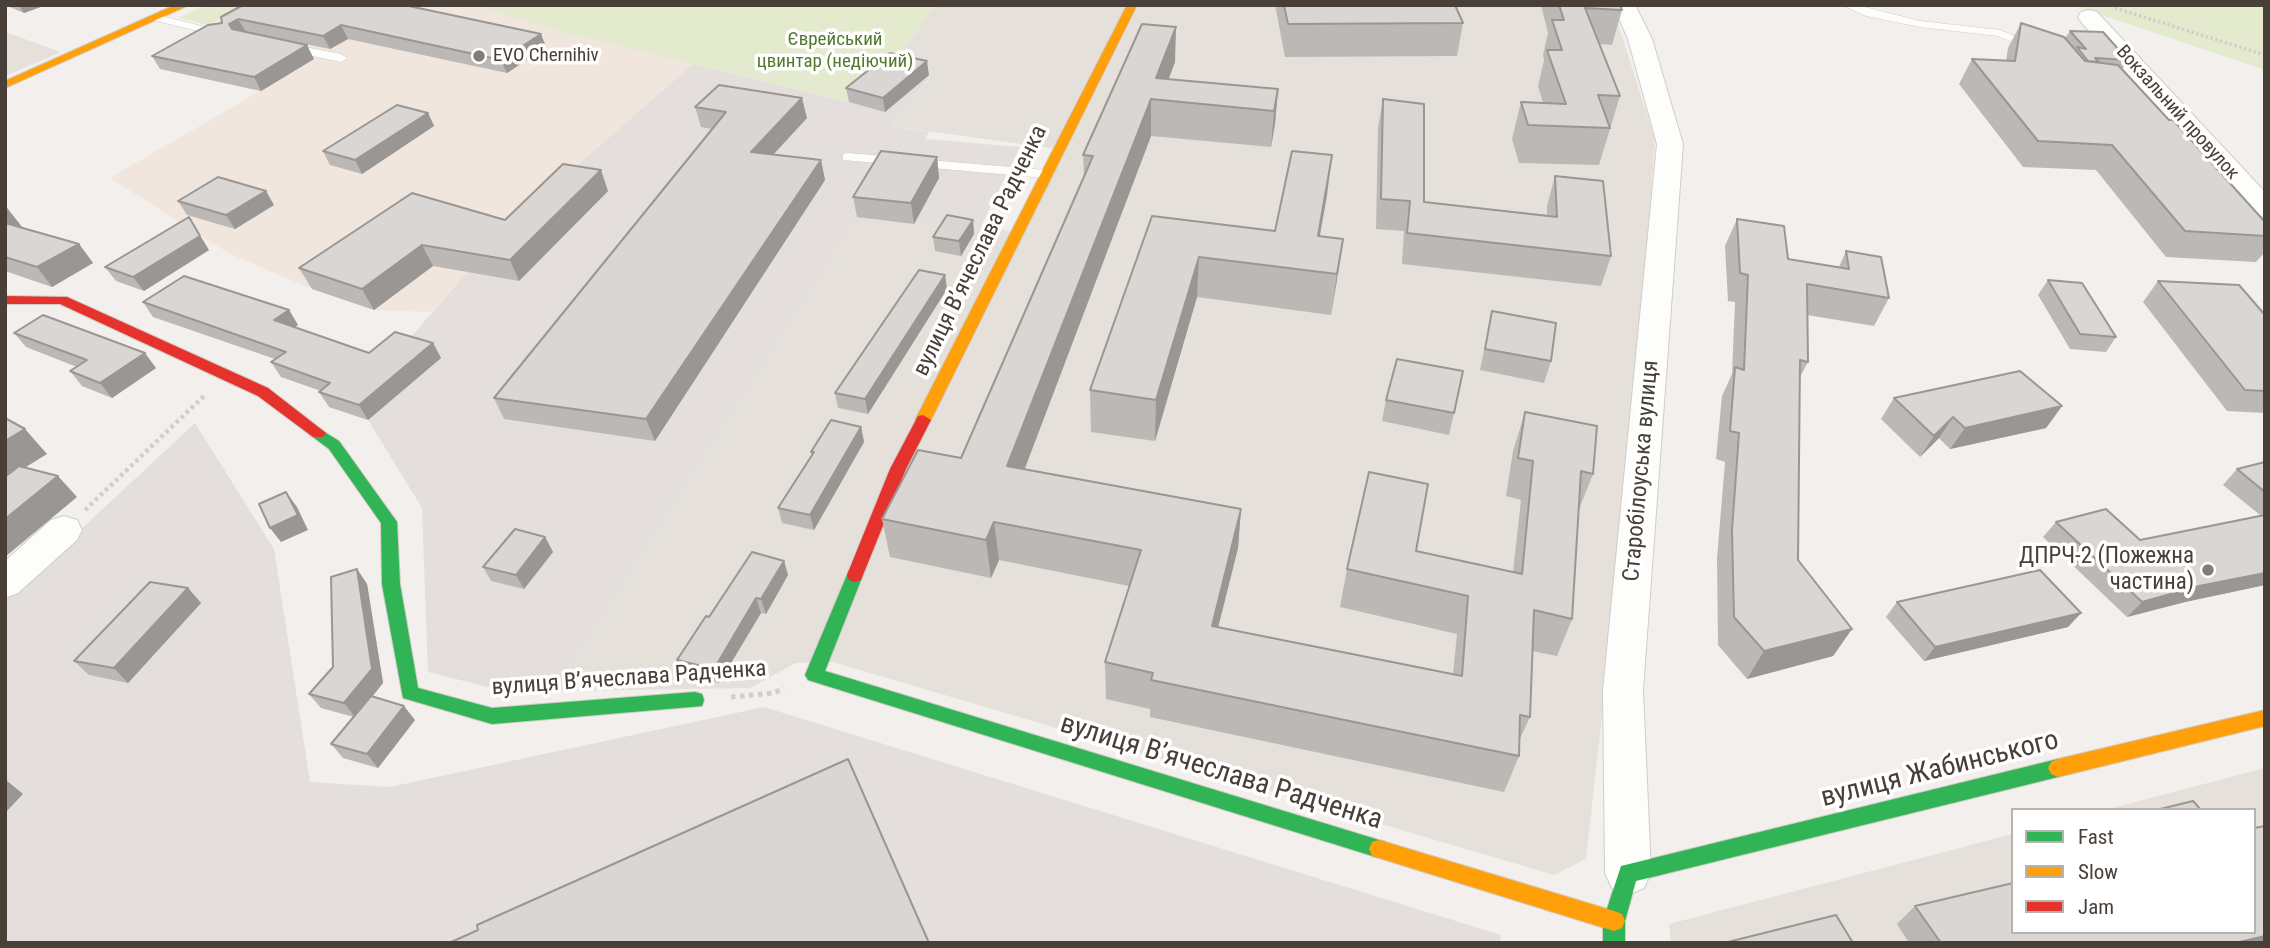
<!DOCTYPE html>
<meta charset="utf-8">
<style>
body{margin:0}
#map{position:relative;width:2270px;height:948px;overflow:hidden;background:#f2efec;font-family:"Roboto Condensed",sans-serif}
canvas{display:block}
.frame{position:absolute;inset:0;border:7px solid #484038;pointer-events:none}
.legend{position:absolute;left:2011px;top:808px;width:245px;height:126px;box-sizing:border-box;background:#fff;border:2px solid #b6b3af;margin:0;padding:9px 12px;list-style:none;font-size:21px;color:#484038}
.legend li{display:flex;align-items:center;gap:14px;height:35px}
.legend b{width:35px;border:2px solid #b6b3af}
</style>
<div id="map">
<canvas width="2270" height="948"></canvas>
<div class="frame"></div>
<ul class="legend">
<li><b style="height:9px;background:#30b455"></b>Fast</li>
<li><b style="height:9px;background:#ff9f0a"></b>Slow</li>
<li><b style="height:9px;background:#e5322d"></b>Jam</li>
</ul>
</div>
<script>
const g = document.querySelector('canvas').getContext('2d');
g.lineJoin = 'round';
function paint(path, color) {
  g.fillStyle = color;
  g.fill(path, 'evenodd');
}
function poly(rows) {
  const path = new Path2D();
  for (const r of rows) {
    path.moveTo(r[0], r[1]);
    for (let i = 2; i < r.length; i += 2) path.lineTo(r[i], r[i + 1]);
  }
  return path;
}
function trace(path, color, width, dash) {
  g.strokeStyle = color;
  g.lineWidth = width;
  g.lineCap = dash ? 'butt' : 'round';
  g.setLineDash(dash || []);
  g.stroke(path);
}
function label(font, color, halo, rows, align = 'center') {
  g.font = font + ' "Roboto Condensed",sans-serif';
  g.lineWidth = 7;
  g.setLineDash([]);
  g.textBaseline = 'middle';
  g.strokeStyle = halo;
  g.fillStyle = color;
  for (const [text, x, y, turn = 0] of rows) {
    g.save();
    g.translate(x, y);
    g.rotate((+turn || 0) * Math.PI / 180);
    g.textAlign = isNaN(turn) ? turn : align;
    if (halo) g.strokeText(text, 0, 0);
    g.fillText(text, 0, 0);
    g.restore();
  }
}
const residential = poly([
 [935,5,1612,5,1655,140,1631,454,1586,859,1554,875,833,662,796,663,750,688,556,691,857,217,981,226,1023,234,1065,150,891,126,931,77,892,66],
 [5,32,61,52,5,76],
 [2265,768,2265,943,1671,943,1669,924,2013,834,2013,932,2254,932,2254,810,2105,810]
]);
const commercial = poly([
 [274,5,473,5,568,34,693,64,565,176,479,259,432,312,374,310,312,289,230,254,110,178,260,91,160,69]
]);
const industrial = poly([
 [693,64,848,102,929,75,931,76,891,126,929,132,925,139,1020,147,981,226,857,218,556,691,504,691,428,672,422,508,368,420,329,407,403,346,479,259,565,176],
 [195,423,274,549,310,782,390,787,764,707,1501,935,1500,943,5,943,5,600]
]);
const green = poly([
 [205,5,245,5,208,25,179,18],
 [473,5,935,5,892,66,849,102,568,34],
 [2074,5,2265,5,2265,70,2084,9]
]);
const pathFar2 = poly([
 [2115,8,2265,55]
]);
const pathFar1 = poly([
 [85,510,205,395]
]);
const path = poly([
 [731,697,774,693,784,688]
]);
const lane = poly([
 [1842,5,1857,5,1920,21,2000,30,2040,47,2034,51,1998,36,1920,27,1866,16,1842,5],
 [157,15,226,32,228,34,222,37,153,20,151,18,157,15],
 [289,44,341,54,347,58,341,62,285,50,285,46,289,44],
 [848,153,1045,170,1052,174,1045,178,843,160,843,154,848,153]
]);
const street = poly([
 [1613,5,1635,5,1652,39,1683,144,1643,690,1651,873,1644,888,1628,895,1612,888,1605,873,1603,690,1657,144,1628,39,1613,5],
 [2089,10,2097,12,2265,192,2265,217,2255,215,2081,22,2078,17,2081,12,2089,10],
 [64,516,77,520,82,530,77,540,18,593,5,598,5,561,51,520,64,516]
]);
const fast = poly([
 [318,428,339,441,397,522,400,584,418,688,492,708,695,692,702,694,704,700,702,706,492,724,403,698,382,584,381,523,329,449,313,437,310,433,313,429,318,428],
 [855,568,861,570,863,575,825,671,1379,840,1386,842,1389,849,1386,856,1379,858,808,680,805,675,847,575,849,570,855,568],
 [2058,759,2065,762,2068,768,2065,774,2058,777,1636,881,1625,921,1625,943,1603,943,1603,921,1621,866,2058,759]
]);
const slow = poly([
 [175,5,189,5,5,88,5,81,175,5],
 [1127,5,1137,5,931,420,928,424,918,424,915,420,1127,5],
 [2265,710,2265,726,2058,777,2051,774,2048,768,2051,762,2058,759,2265,710],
 [1379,840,1614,911,1622,914,1625,921,1622,928,1614,931,1379,858,1372,856,1369,849,1372,842,1379,840]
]);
const jam = poly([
 [5,296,67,297,268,388,326,433,323,437,313,437,258,396,60,304,5,304,5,296],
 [923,415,931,420,906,469,863,575,861,580,855,582,849,580,847,575,890,469,918,416,923,415]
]);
const wall = poly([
 [5,5,46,5,24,13],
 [243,5,546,47,507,73,348,39,330,49,276,38,314,59,261,91,160,69,152,56,222,23],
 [1275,5,1455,5,1463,23,1457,56,1285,57],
 [1541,5,1620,5,1622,10,1612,45,1600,44,1620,96,1599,165,1519,163,1512,139,1521,102,1543,103,1538,86,1544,61,1543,55,1548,33],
 [2021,23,2065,38,2070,31,2128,60,2122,70,2265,236,2265,252,2256,262,2166,257,2096,170,2023,167,1959,84,1972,59,2006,61,2008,48],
 [1175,62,1168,79,1278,89,1275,124,1271,147,1151,136,1024,470,1241,509,1238,548,1218,627,1453,674,1457,634,1340,607,1347,569,1416,551,1513,572,1521,500,1506,496,1513,451,1525,412,1593,474,1578,512,1572,619,1557,656,1532,651,1530,717,1519,741,1519,756,1504,792,1150,717,1150,709,1106,699,1105,662,1129,586,999,560,991,578,890,557,882,519,961,458,1084,176,1083,155],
 [929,75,885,112,849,102,846,88],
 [1383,99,1424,202,1547,215,1547,206,1555,176,1611,256,1601,286,1402,264,1404,231,1376,229,1378,128],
 [695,107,807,118,773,155,821,160,825,180,655,441,504,419,494,398,712,129,701,127],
 [428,113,434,126,362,174,330,165,323,151],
 [937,157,939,178,914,224,857,217,853,197],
 [608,191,519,281,433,266,374,310,312,289,299,268,505,220],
 [1327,195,1320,236,1343,239,1331,315,1197,297,1155,441,1091,432,1090,390,1152,216,1275,231],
 [178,201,274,205,235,229,187,215],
 [5,207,7,208,22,227,21,227,79,244,93,263,52,287,5,271],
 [1737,219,1788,259,1839,267,1846,251,1889,298,1874,326,1807,315,1808,362,1800,377,1798,560,1852,629,1833,656,1747,679,1718,645,1717,558,1725,462,1716,459,1722,396,1732,374,1735,302,1728,301,1725,246],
 [973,220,974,234,961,256,935,251,933,237],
 [209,250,144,291,116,281,105,267],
 [2048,280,2116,337,2106,352,2070,349,2038,295],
 [2158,281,2265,315,2265,413,2227,411,2143,302],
 [947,289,868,414,838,408,835,393],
 [143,302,289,310,298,325,294,327,369,353,433,343,441,358,368,420,329,407,319,392,321,391,281,377,271,362,275,359,153,317],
 [1492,311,1551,361,1544,383,1480,370],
 [14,333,156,368,112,398,82,386,70,371,77,367,26,347],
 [1894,398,2062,406,2046,428,1950,449,1939,438,1920,457,1881,419],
 [1386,400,1454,413,1449,435,1382,421],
 [861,427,864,442,814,530,782,523,778,508,812,456,811,452],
 [2265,462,2265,585,2185,602,2127,617,2043,537,2056,522,2140,540,2260,515,2223,485,2237,469],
 [545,537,553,552,524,589,491,581,483,567],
 [784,561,788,575,766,614,761,613,719,683,684,674,677,660,709,617],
 [357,569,367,584,383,683,373,696,415,720,378,768,343,758,331,744,354,717,321,708,309,694,333,667],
 [188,588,201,603,128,683,89,675,74,661],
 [1897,602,2081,613,2068,627,1924,661,1886,617],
 [1915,906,2265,943,1909,943,1897,924]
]);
const shadedWall = poly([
 [19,5,46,5,24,13],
 [238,19,246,32,236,38,229,24],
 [341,25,348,39,330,49,323,36],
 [1176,27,1175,62,1161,100,1156,78],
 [541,34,546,47,507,73,501,60],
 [307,45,314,59,261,91,254,77],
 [927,61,929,75,885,112,883,98],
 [1278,89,1275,124,1271,147,1274,111],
 [802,98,807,118,756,173,751,152],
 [1151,99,1151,136,1011,505,1007,466],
 [428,113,434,126,362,174,355,160],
 [1332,155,1327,195,1312,277,1318,236],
 [937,157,939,178,914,224,911,203],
 [821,160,825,180,655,441,646,419],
 [601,170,608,191,519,281,510,260],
 [266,191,274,205,235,229,226,215],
 [7,208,22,227,5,236,5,209],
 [189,217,209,250,144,291,133,277],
 [973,220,974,234,961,256,959,241],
 [1343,239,1337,280,1331,315,1337,274],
 [79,244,93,263,52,287,37,267],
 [422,245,433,266,374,310,362,289],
 [1199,257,1197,297,1155,441,1156,400],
 [945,275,947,289,868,414,865,399],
 [289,310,298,325,283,335,274,320],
 [433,343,441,358,368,420,359,405],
 [145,353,156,368,112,398,100,383],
 [2062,406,2046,428,1950,449,1965,428],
 [1953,417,1939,438,1920,457,1934,436],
 [861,427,864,442,814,530,810,515],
 [25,429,47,454,5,480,5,441],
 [58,476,77,497,5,557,5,519],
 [286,492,297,507,308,530,281,542,270,528],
 [1241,509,1238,548,1209,664,1212,626],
 [994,522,999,560,991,578,986,540],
 [545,537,553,552,524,589,516,575],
 [784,561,788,575,766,614,761,599],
 [357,569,367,584,383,683,355,717,344,703],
 [2265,573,2265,585,2185,602,2127,617,2142,602,2199,586],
 [188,588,201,603,128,683,114,668],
 [756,598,761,613,719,683,714,669],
 [2081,613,2068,627,1924,661,1935,647],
 [1852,629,1833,656,1747,679,1764,651],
 [404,706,415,720,378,768,367,754],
 [6,780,23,794,5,813,5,781],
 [2265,936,2265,943,2235,943]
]);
const building = poly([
 [243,5,404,5,541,34,501,60,341,25,323,36,238,19,229,24,232,29,307,45,254,77,152,56,208,25,222,23,221,17,243,5],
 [1284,5,1455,5,1463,23,1288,24,1284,5],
 [1559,5,1620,5,1622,10,1585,8,1620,96,1598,95,1610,128,1528,125,1521,102,1566,104,1547,50,1562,50,1552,20,1564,20,1559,5],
 [2021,23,2064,37,2085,61,2118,65,2169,120,2173,120,2265,222,2265,236,2185,231,2112,145,2038,141,1972,59,2015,61,2021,23],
 [1142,24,1176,27,1156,78,1278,89,1274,111,1151,99,1007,466,1241,509,1212,626,1462,676,1468,596,1347,569,1369,472,1428,484,1416,551,1522,574,1533,461,1518,458,1525,412,1597,426,1593,474,1581,471,1572,619,1534,610,1530,717,1520,715,1519,756,1151,680,1153,673,1105,662,1141,550,994,522,986,540,882,519,918,450,961,458,1093,156,1083,155,1142,24],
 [2070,31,2103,32,2128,60,2095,58,2099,62,2088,61,2077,47,2086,49,2070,31],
 [890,53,927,61,883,98,846,88,890,53],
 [719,85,802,98,751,152,821,160,646,419,494,398,726,112,695,107,719,85],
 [1383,99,1424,104,1424,202,1557,217,1555,176,1603,181,1611,256,1407,233,1410,201,1381,199,1383,99],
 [397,105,428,113,355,160,323,151,397,105],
 [881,151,937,157,911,203,853,197,881,151],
 [1292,151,1332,155,1318,236,1343,239,1337,274,1199,257,1156,400,1090,390,1152,216,1275,231,1292,151],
 [563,164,601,170,510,260,422,245,362,289,299,268,412,193,505,220,563,164],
 [218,177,266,191,226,215,178,201,218,177],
 [947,215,973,220,959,241,933,237,947,215],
 [189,217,200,236,133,277,105,267,189,217],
 [1737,219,1784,226,1788,259,1849,269,1846,251,1881,257,1889,298,1807,284,1808,362,1800,360,1798,560,1852,629,1764,651,1734,617,1732,530,1739,433,1730,431,1735,367,1744,370,1748,275,1740,273,1737,219],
 [5,223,79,244,37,267,5,257,5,223],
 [919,270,945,275,865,399,835,393,919,270],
 [184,276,289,310,274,320,369,353,395,332,433,343,359,405,319,392,330,383,271,362,286,352,143,302,184,276],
 [2048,280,2082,283,2116,337,2080,334,2048,280],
 [2158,281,2239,285,2265,315,2265,391,2245,390,2158,281],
 [1492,311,1556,323,1551,361,1485,349,1492,311],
 [43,315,145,353,100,383,70,371,87,360,14,333,43,315],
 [1397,359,1463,371,1454,413,1386,400,1397,359],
 [2020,371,2062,406,1965,428,1953,417,1934,436,1894,398,2020,371],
 [5,418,25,429,5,441,5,418],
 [831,420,861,427,810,515,778,508,814,452,811,452,831,420],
 [2265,462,2265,492,2237,469,2265,462],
 [19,466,58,476,5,519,5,477,19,466],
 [286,492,298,515,270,528,259,504,286,492],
 [2106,509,2140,540,2265,515,2265,573,2199,586,2142,602,2056,522,2106,509],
 [515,529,545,537,516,575,483,567,515,529],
 [752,552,784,561,761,599,756,598,714,669,677,660,706,616,709,617,752,552],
 [357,569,372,669,344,703,309,694,333,667,331,577,357,569],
 [2040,570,2081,613,1935,647,1897,602,2040,570],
 [150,582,188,588,114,668,74,661,150,582],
 [371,696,404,706,367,754,331,744,371,696],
 [848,759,929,943,449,943,478,930,477,925,848,759],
 [2193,801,2201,810,2156,810,2193,801],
 [2265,826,2265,936,2235,943,1941,943,1915,906,2013,883,2013,932,2254,932,2254,828,2265,826],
 [1836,915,1853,943,1724,943,1836,915]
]);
const markers = [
 [479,56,7,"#847d77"],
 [2208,570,7,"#847d77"]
];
const farParknames = [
 ["Єврейський",835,40],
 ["цвинтар (недіючий)",835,62]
];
const farPoinames = [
 ["EVO Chernihiv",493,56]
];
const farStreetnames = [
 ["Вокзальний провулок",2177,113,48]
];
const streetNames = [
 ["вулиця Вʼячеслава Радченка",981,251,-64],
 ["Старобілоуська вулиця",1642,471,-85],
 ["вулиця Вʼячеслава Радченка",629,679,-4]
];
const poiNames = [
 ["ДПРЧ-2 (Пожежна",2194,557],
 ["частина)",2194,583]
];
const nearStreetnames = [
 ["вулиця Жабинського",1940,770,-14],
 ["вулиця Вʼячеслава Радченка",1221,773,17]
];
paint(residential, '#e5e0da');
paint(commercial, '#f1e6dd');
paint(industrial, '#e4dfdc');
paint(green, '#e3eace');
trace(lane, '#d0cdca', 1);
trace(street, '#d0cdca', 2);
trace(fast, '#d0cbc3', 2);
trace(slow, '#d0cbc3', 2);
trace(jam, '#d0cbc3', 2);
trace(pathFar2, '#d2cfcb', 3.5, [2.5, 2.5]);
trace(pathFar1, '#d2cfcb', 4.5, [3.5, 3.5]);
trace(path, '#d2cfcb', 5, [4.5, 4.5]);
paint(lane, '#fdfdfc');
paint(street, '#fdfdfc');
paint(fast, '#30b455');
paint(slow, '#ff9f0a');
paint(jam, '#e5322d');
paint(wall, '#bbb8b5');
paint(shadedWall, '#999694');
paint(building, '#dad6d3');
trace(building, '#999694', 2);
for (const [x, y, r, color] of markers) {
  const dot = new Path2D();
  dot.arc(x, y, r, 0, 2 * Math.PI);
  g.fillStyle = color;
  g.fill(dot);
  trace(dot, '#fff', 2.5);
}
label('19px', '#52782d', '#fff', farParknames);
label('19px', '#484038', '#fff', farPoinames, 'left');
label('19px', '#484038', '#fff', farStreetnames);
label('23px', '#484038', '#fff', streetNames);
label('23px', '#484038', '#fff', poiNames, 'right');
label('28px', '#484038', '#fff', nearStreetnames);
</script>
